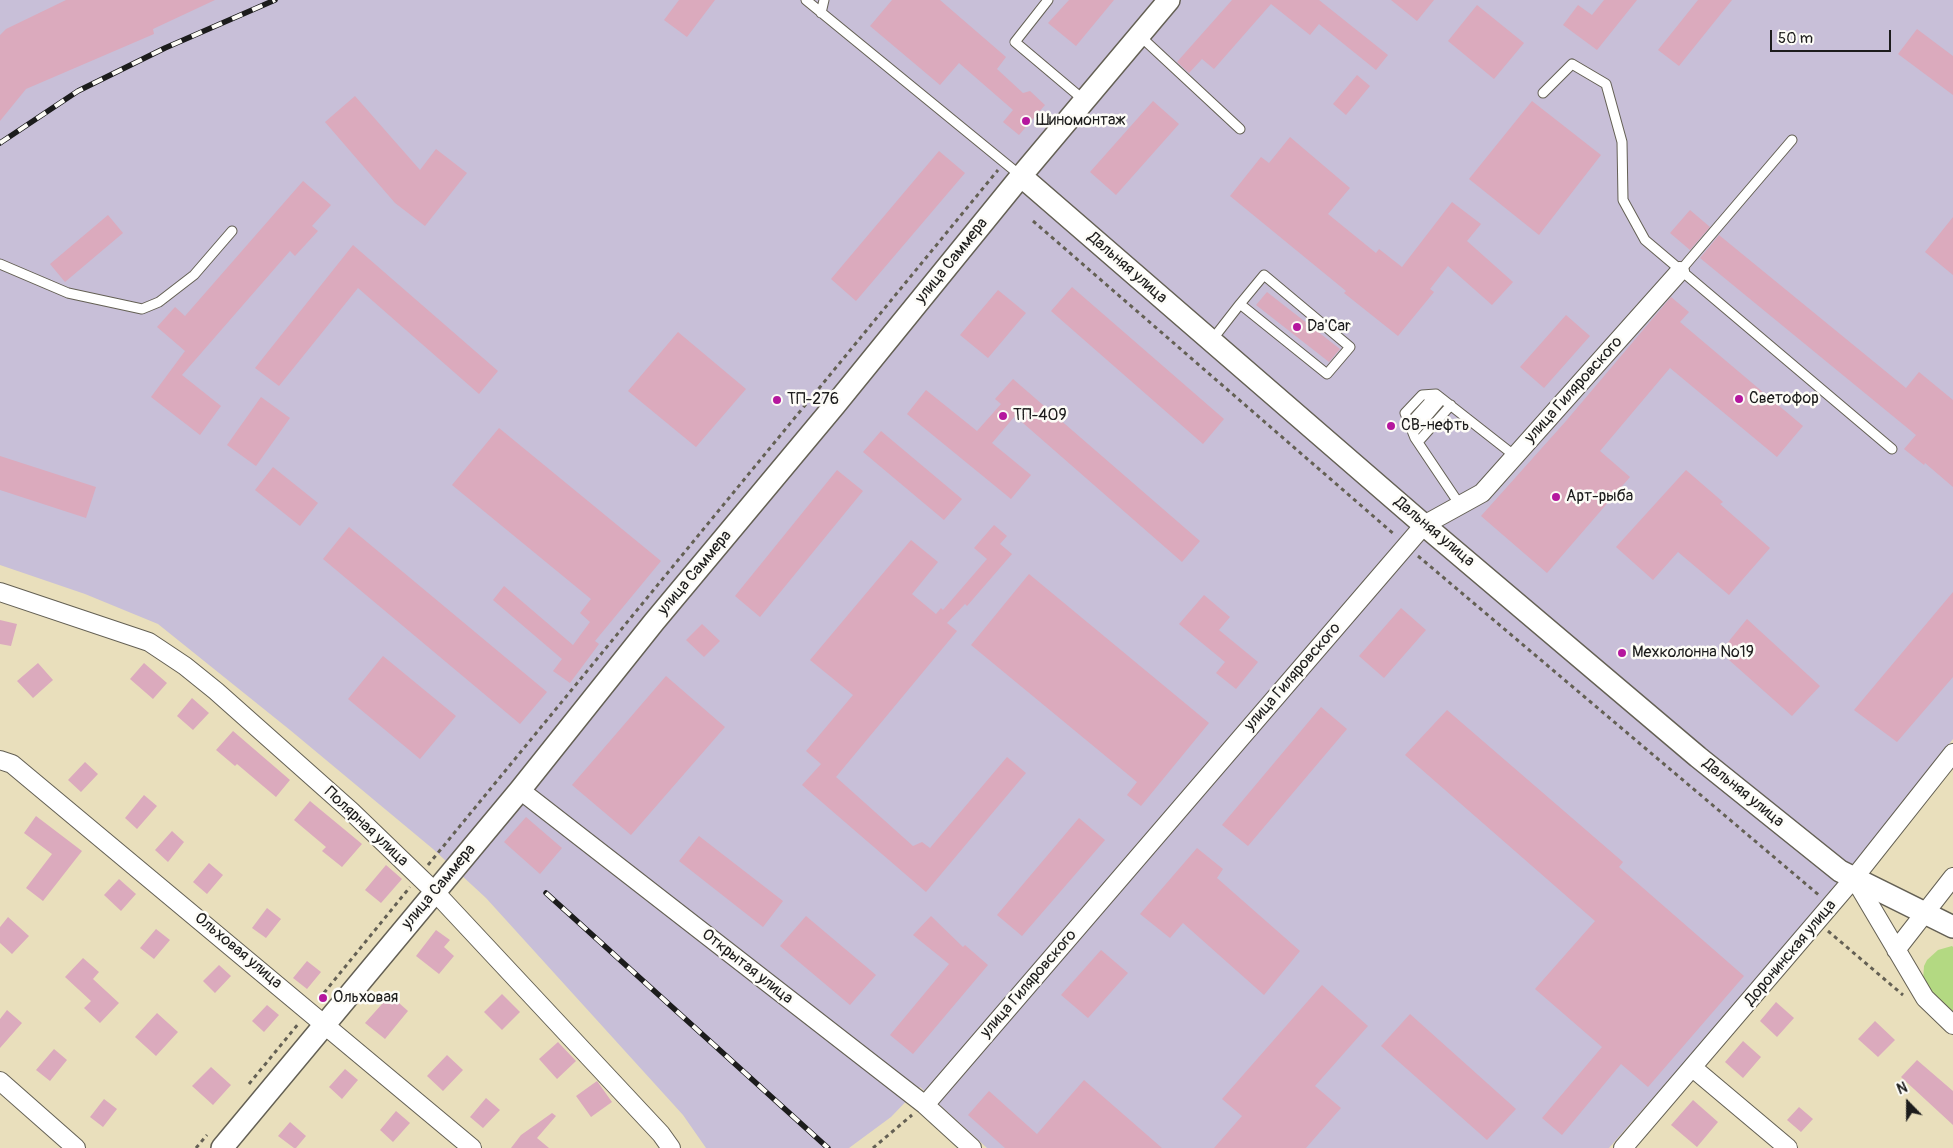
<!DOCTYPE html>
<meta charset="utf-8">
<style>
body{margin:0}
#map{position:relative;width:1953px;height:1148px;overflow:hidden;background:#e9dfbc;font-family:Pangolin,sans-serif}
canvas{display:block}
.north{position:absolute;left:1883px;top:1078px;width:50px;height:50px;-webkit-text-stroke:4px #fdfcf7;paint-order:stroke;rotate:338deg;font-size:14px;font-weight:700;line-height:20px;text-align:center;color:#1c1c1c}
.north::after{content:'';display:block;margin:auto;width:18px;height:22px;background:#1c1c1c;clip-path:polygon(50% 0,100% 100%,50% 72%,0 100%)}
.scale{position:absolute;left:1770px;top:30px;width:121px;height:22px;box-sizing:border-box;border:2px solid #1c1c1c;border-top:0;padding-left:6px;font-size:15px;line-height:18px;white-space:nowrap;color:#1c1c1c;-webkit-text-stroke:4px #fdfcf7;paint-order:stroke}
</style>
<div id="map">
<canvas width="1953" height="1148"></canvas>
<div class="north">N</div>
<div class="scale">50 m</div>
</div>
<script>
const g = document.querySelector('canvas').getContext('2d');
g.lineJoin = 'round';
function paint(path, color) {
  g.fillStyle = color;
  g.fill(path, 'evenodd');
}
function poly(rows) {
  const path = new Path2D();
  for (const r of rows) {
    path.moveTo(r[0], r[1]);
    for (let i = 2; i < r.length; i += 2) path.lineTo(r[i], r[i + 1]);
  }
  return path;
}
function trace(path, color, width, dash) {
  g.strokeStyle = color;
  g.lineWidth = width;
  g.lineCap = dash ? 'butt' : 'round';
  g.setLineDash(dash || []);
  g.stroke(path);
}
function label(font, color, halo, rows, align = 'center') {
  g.font = font + ' Pangolin,sans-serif';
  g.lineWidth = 5;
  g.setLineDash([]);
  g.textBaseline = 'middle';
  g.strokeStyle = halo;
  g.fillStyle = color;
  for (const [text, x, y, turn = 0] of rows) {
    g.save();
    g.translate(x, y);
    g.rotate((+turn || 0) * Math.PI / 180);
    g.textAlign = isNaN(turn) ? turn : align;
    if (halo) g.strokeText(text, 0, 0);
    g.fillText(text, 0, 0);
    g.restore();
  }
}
const industrial = poly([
 [0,0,1953,0,1953,739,1817,911,1609,1148,987,1148,920,1087,891,1117,849,1148,706,1148,683,1115,486,898,433,849,290,730,158,624,85,594,0,565]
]);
const green = poly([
 [1952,946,1953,947,1953,1016,1933,999,1923,980,1924,966,1927,960,1938,950]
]);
const building = poly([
 [66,0,215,0,153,29,154,34,26,89,0,121,0,35,6,29],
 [679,0,715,0,687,37,664,20],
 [892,0,940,0,1006,57,997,69,1023,93,1030,91,1045,105,1019,135,1003,122,1013,110,959,63,940,85,870,26],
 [1069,0,1114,0,1076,46,1048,23],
 [1232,0,1319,0,1388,55,1376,70,1319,24,1310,35,1271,4,1214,69,1202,59,1189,73,1177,62],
 [1391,0,1434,0,1417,21],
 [1604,0,1637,0,1597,50,1563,25,1578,5,1592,15],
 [1698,0,1732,0,1679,66,1658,50],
 [1477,5,1524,43,1494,79,1448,41],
 [1917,29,1953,56,1953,95,1898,54],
 [1357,75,1370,86,1346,115,1333,104],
 [355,96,420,170,436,149,467,173,425,226,395,203,325,122],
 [1153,101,1179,124,1116,195,1090,172],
 [1532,101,1601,155,1539,235,1469,179],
 [1290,137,1350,188,1328,214,1376,253,1379,249,1402,267,1452,202,1481,224,1467,241,1513,282,1492,305,1448,266,1430,289,1434,292,1398,336,1344,293,1346,291,1230,196,1261,157,1269,163],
 [939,151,965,173,856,301,831,279],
 [303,181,331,205,312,226,318,231,295,256,290,251,182,375,221,406,200,435,151,397,185,351,157,327,175,307,185,316],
 [1690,210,1710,227,1690,250,1670,233],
 [108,215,123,233,65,282,50,264],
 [1953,217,1953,275,1925,252],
 [1719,235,1906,388,1919,372,1953,400,1953,487,1925,463,1924,465,1904,449,1916,435,1700,258],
 [353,245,498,371,479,394,358,288,279,386,255,368],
 [1072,287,1224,419,1203,444,1051,311],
 [998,290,1026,313,988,358,960,335],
 [1267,292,1340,349,1329,362,1256,305],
 [1671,297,1689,312,1680,322,1803,426,1777,457,1670,368,1600,451,1630,477,1547,573,1481,516,1566,421],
 [1566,315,1590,336,1544,388,1520,367],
 [678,332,746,389,696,447,628,391],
 [1013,379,1200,541,1182,562,1015,416,992,443,1031,475,1011,499,907,414,926,390,977,431,1001,404,995,399],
 [261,397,290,418,256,466,227,445],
 [499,428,661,561,595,641,599,644,570,683,553,671,562,659,493,600,504,586,573,645,590,622,580,613,591,599,452,485],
 [881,431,962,499,944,520,863,452],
 [0,456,96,487,86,518,0,490],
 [273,467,318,503,300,526,255,490],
 [837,470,863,491,760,617,735,596],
 [1686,470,1723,502,1720,504,1770,548,1729,595,1678,552,1653,580,1616,547],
 [994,525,1007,536,1000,544,1012,554,967,606,965,604,947,623,957,631,836,777,913,846,922,842,930,848,1007,757,1026,773,926,892,802,785,821,764,806,751,853,695,810,660,911,540,938,562,912,594,936,614,941,608,943,610,987,559,974,548],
 [349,527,547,692,520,724,323,559],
 [1029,574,1209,723,1141,806,1127,795,1137,782,971,645],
 [1953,592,1953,677,1897,742,1854,710],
 [1204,595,1230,617,1219,630,1258,662,1236,689,1216,673,1225,662,1179,624],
 [1401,608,1426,630,1384,678,1359,656],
 [1747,619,1820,686,1792,716,1720,652],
 [0,620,17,624,11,646,0,644],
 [702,624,720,641,704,657,686,640],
 [383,656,456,716,420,759,348,699],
 [38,663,53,680,33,698,17,681],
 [144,663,167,683,153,699,130,679],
 [666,676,725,727,631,835,572,785],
 [192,698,209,713,193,730,177,716],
 [1321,707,1347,729,1248,846,1222,825],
 [1447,710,1623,862,1619,867,1744,976,1648,1087,1621,1064,1562,1135,1542,1118,1602,1047,1535,989,1595,921,1405,755],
 [233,731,290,780,276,797,237,764,235,766,216,750],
 [85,762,98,774,81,792,68,780],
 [144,795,157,806,137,829,125,818],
 [310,801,362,844,342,867,322,851,326,847,294,820],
 [36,816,82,851,43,901,26,888,52,854,24,833],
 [526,817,562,848,540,874,504,842],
 [1079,818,1105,840,1022,936,997,915],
 [172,831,184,842,168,862,155,850],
 [699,836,783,901,763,927,679,861],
 [1197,848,1223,869,1217,878,1300,951,1264,995,1183,923,1170,938,1140,914],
 [209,863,223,875,207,894,193,882],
 [386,865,402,879,381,903,365,890],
 [119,879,136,894,121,911,104,895],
 [267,908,281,919,266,938,252,928],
 [806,916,876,975,850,1005,780,946],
 [931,916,963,947,965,945,988,965,913,1054,890,1035,949,964,913,935],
 [8,917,29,936,12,954,0,943,0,927],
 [156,929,170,940,154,959,140,948],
 [436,930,450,940,444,947,454,956,439,974,416,956],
 [1101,950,1128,973,1088,1018,1061,995],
 [83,958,99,972,93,979,119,1003,100,1023,84,1008,91,1001,65,977],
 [307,961,321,972,307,989,293,978],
 [219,965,231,976,215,993,203,981],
 [1322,985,1368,1026,1315,1086,1341,1108,1306,1148,1214,1148,1242,1116,1222,1099],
 [502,994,520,1012,502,1030,484,1012],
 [390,995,408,1011,385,1039,365,1023],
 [1776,1002,1794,1018,1777,1037,1760,1021],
 [267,1005,279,1015,264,1032,252,1021],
 [7,1010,22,1023,0,1048,0,1019],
 [157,1013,178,1032,156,1056,135,1037],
 [1410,1014,1516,1109,1487,1140,1381,1046],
 [1875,1021,1895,1040,1878,1057,1858,1039],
 [1743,1041,1761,1057,1743,1078,1725,1062],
 [558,1042,576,1061,557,1079,539,1059],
 [54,1049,67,1060,50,1081,36,1070],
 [447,1055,463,1070,443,1091,427,1076],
 [1917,1060,1953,1091,1953,1125,1901,1077],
 [211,1067,231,1085,213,1105,192,1086],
 [345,1069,358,1080,342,1099,329,1087],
 [1084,1080,1162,1148,1005,1148,968,1115,989,1091,1037,1134],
 [597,1081,612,1102,591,1117,576,1096],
 [486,1098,500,1110,483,1128,470,1117],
 [104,1099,117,1109,103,1127,90,1117],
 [1693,1100,1718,1122,1697,1147,1671,1125],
 [1799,1107,1813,1119,1801,1132,1787,1120],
 [396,1111,410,1123,393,1142,380,1130],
 [552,1113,556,1116,537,1138,549,1148,511,1148,521,1135],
 [290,1122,306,1136,296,1148,294,1148,278,1136]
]);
const path = poly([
 [1033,221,1395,535],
 [1418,556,1820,896],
 [428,865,998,170],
 [1828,931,1903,995],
 [319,999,410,887],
 [249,1084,299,1023],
 [196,1148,207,1135],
 [873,1148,912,1115]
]);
const service = poly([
 [806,0,1021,176],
 [1048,0,1015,42,1085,101],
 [821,13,824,0],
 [1140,36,1240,129],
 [1543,93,1572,64,1606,84,1622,142,1623,200,1645,240,1892,449],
 [0,264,68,293,142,309,159,302,194,275,232,231],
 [1680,271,1792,140],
 [1212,340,1240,304,1264,275,1350,347,1327,374,1240,304],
 [1409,424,1436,394],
 [1413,433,1442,399],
 [1418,442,1451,405],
 [1460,505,1415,438,1405,413,1422,395,1436,394,1515,456]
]);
const minor = poly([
 [0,592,149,642,185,666,216,691,351,811,435,892,661,1134,671,1148],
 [0,760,12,764,472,1148],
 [520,790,925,1105,972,1148],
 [1854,878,1925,998,1953,1025],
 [1896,950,1953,877],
 [1693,1068,1788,1148],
 [0,1081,76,1148],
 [925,1105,1424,525,1482,493,1680,271],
 [1623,1148,1854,878,1953,753]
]);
const tertiary = poly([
 [1021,176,1424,525,1698,757,1840,871,1953,927],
 [222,1148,520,790,654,622,835,405,1021,176,1169,0]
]);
const rail = poly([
 [0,143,78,91,165,48,275,0],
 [546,893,828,1148]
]);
const markers = [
 [1026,121,5,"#b5179e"],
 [1297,327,5,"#b5179e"],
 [1739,399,5,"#b5179e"],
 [777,400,5,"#b5179e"],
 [1003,416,5,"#b5179e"],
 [1391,426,5,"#b5179e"],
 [1556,497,5,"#b5179e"],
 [1622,653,5,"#b5179e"],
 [323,998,5,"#b5179e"]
];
const poiNames = [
 ["Шиномонтаж",1036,121],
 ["Da'Car",1307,327],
 ["Светофор",1749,399],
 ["ТП-276",787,400],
 ["ТП-409",1013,416],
 ["СВ-нефть",1401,426],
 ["Арт-рыба",1566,497],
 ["Мехколонна №19",1632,653],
 ["Ольховая",333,998]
];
const streetNames = [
 ["улица Саммера",952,261,-51],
 ["Дальняя улица",1127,268,41],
 ["улица Гиляровского",1574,390,-48],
 ["Дальняя улица",1434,532,40],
 ["улица Саммера",695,573,-50],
 ["улица Гиляровского",1293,677,-49],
 ["Дальняя улица",1743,793,39],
 ["Полярная улица",366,827,43],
 ["улица Саммера",439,887,-50],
 ["Ольховая улица",238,951,40],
 ["Доронинская улица",1791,953,-50],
 ["Открытая улица",747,967,38],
 ["улица Гиляровского",1029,984,-49]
];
paint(industrial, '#c8bfd8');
paint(green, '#b3d982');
paint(building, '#dbaabd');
trace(service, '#646054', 11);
trace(minor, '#646054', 20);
trace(tertiary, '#646054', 24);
trace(path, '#646054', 3, [4, 4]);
trace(service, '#fff', 9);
trace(minor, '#fff', 18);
trace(tertiary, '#fff', 21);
trace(rail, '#1c1c1c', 5.5);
trace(rail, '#fdfcf7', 4, [11]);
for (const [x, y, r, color] of markers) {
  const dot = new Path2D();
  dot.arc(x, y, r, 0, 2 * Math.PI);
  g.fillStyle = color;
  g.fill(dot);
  trace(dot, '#fdfcf7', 2);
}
label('16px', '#1c1c1c', '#fdfcf7', poiNames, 'left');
label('16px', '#1c1c1c', '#fdfcf7', streetNames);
</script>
